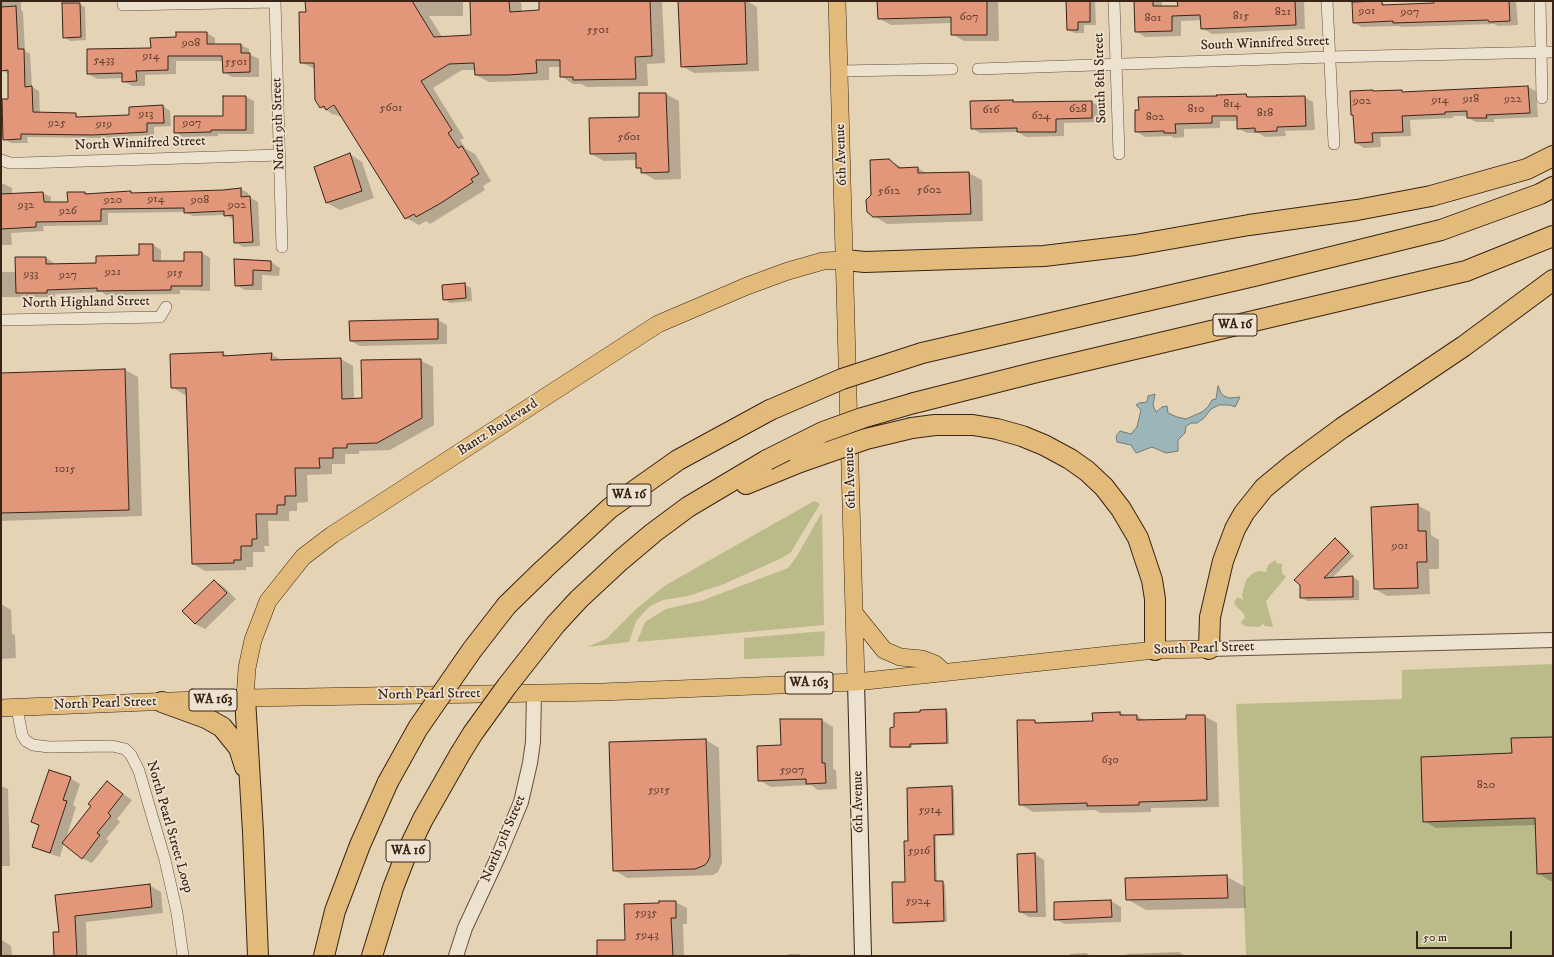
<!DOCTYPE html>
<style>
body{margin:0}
#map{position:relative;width:1554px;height:957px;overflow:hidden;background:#e4d3b5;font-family:"IM FELL DW Pica",serif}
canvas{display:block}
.frame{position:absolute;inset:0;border:2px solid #3a2317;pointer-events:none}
.scale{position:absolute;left:1416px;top:931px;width:96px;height:18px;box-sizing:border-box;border:2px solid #3a2317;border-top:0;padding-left:5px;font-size:12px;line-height:14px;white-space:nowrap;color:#3a2317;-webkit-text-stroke:3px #ede2cf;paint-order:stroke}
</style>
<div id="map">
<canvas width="1554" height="957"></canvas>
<div class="frame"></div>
<div class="scale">50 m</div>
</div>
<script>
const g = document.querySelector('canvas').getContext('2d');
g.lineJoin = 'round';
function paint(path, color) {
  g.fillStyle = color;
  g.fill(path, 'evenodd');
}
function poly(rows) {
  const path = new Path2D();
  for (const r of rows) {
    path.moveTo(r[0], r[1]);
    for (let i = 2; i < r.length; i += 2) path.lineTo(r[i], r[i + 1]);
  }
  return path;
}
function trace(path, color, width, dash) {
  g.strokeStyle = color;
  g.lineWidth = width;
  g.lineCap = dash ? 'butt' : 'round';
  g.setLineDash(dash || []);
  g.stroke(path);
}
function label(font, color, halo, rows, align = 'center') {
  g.font = font + ' "IM FELL DW Pica",serif';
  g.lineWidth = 3.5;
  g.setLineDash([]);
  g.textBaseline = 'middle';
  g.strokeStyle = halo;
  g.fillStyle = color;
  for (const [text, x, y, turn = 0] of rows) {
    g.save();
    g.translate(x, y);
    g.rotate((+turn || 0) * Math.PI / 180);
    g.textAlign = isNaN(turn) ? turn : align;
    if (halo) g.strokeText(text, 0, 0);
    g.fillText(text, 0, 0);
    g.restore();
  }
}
const green = poly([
 [814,501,820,504,791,552,782,558,724,584,688,596,663,600,650,606,636,621,629,642,587,647,606,639,636,609,666,585],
 [822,512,824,625,637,642,645,622,666,609,701,601,788,568,797,556],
 [1275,560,1277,564,1280,563,1282,564,1282,573,1286,577,1266,601,1273,627,1264,626,1264,623,1259,627,1245,626,1242,624,1241,622,1245,618,1244,614,1235,605,1234,602,1238,597,1243,600,1242,595,1246,580,1253,573,1259,571,1266,572,1268,565],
 [825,631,824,656,744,659,744,638],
 [1553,664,1553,956,1246,956,1236,704,1402,699,1402,670]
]);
const water = poly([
 [1218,386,1221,393,1224,396,1229,398,1240,397,1235,407,1230,405,1219,405,1211,409,1204,418,1197,423,1191,423,1186,426,1185,433,1178,440,1178,451,1166,453,1152,447,1136,453,1131,445,1117,442,1116,436,1120,431,1131,434,1137,427,1141,410,1136,405,1139,403,1147,402,1148,396,1155,394,1153,405,1156,412,1162,407,1167,406,1168,413,1177,417,1186,419,1202,412,1208,407,1212,400,1216,399,1218,386]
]);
const shadow = poly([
 [1,1,21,1,21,10,23,12,25,51,30,54,32,87,39,91,40,114,75,114,81,118,130,116,163,106,170,111,171,126,154,127,154,135,100,138,27,137,28,143,11,143,4,139,9,100,9,74,1,70],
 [306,1,463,1,463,16,429,16,442,37,472,36,471,1,521,1,522,12,540,11,540,1,662,1,665,63,647,64,648,86,587,87,581,84,573,84,561,76,561,67,549,67,549,80,522,81,489,82,476,75,476,70,462,70,433,88,464,138,460,140,466,149,475,154,491,181,483,186,485,190,430,224,426,221,419,225,406,218,342,115,340,117,335,114,334,115,321,107,315,69,301,62,307,13],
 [338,102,339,103,328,110,328,108],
 [679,1,747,1,757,7,759,71,694,73,682,66],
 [878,1,998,1,999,41,964,41,952,34,952,23,891,25,879,18],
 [1066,1,1095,2,1096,25,1084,25,1084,33,1074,33,1068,30],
 [1135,1,1162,1,1162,7,1179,7,1178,1,1304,1,1305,29,1212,34,1202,28,1202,20,1181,21,1181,36,1145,37,1136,31],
 [1452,1,1519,1,1516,1,1518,25,1498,26,1494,24,1402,27,1399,26,1362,27,1354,23,1381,2,1388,6,1435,4],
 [79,4,85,7,86,40,70,41,64,37],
 [177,33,207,33,215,38,215,45,241,45,249,49,249,54,259,59,259,77,232,77,224,72,223,61,176,61,176,74,145,75,145,86,132,86,123,81,123,78,97,79,88,74,152,49,177,38],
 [1528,87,1536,91,1538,117,1494,119,1494,122,1476,122,1468,118,1468,116,1453,116,1453,118,1410,120,1411,136,1380,137,1381,147,1364,148,1356,143,1401,91,1404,93],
 [640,94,666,94,679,101,681,179,655,180,642,172,642,170,637,167,637,160,604,161,591,154,640,118],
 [1246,95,1252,98,1304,97,1313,102,1315,130,1285,131,1286,136,1265,137,1258,133,1247,133,1238,128,1238,121,1220,121,1220,128,1184,129,1184,137,1174,138,1171,136,1145,137,1136,131,1218,97],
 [246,97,254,101,254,134,218,134,218,136,183,137,175,132,224,117],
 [1092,102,1100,107,1100,122,1064,123,1064,136,1026,137,1018,132,980,133,972,128],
 [350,154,362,162,374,198,340,210,327,203],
 [889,160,903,168,918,168,928,174,969,173,982,180,983,221,887,224,874,216,872,196],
 [1,184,4,184,12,188,12,194,43,193,51,197,51,203,69,203,85,193,88,195,131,192,133,194,223,191,241,189,248,193,249,197,258,202,260,246,243,247,235,242,234,220,225,215,193,216,184,212,108,213,108,225,43,226,44,231,11,233,12,245,1,245],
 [153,245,161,250,161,262,185,262,202,253,210,258,210,291,180,290,180,294,106,295,102,292,55,294,55,297,1,297,1,272,17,272,16,258,46,258,54,263,54,265,97,264,140,256],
 [236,260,271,262,280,268,279,276,262,275,262,290,245,290,236,285],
 [464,284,471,288,472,301,450,303,444,299],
 [438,320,447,325,447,344,360,346,351,341],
 [223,353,228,356,271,354,283,361,341,359,353,366,354,399,363,399,420,360,433,367,434,425,390,450,359,451,359,454,345,454,345,464,332,464,332,474,307,475,308,502,297,503,297,511,289,511,289,521,268,521,269,546,264,546,265,552,253,552,253,567,246,567,246,570,205,571,193,564,188,395,185,395,172,387,171,355],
 [125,370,138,377,142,516,1,521,1,374],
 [1417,505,1430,512,1431,535,1439,540,1439,569,1429,569,1430,594,1387,596,1375,589],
 [1335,539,1341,542,1354,556,1332,578,1353,577,1359,581,1359,600,1307,601,1301,597],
 [215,581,224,587,236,599,205,629,195,624],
 [1,604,11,610,12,634,15,635,16,658,1,659],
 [946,710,948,712,949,744,912,745,912,748,894,748,891,747],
 [1120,713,1125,716,1137,716,1146,721,1187,720,1204,716,1217,723,1219,807,1151,808,1151,812,1101,813,1095,810,1033,812,1020,804,1035,721,1039,724,1094,722],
 [822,720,833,727,833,769,836,770,837,789,818,790,811,785,771,787,759,780,782,746],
 [1553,738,1553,881,1550,881,1538,873,1536,825,1436,828,1424,821,1513,754],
 [706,740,719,748,722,863,718,872,713,875,627,878,614,870,611,743],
 [70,778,80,784,73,805,76,807,66,839,93,806,107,782,132,800,117,819,120,822,106,839,109,841,92,863,82,858,64,843,60,857,42,851,33,846,40,826,33,821],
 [1,786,8,789,10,866,1,866],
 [951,787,954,789,955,836,936,836,937,882,945,884,947,922,897,924,894,922,906,883],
 [1035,854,1044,860,1046,917,1029,917,1020,912],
 [1226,876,1245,887,1246,908,1146,910,1127,899],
 [149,885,161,892,163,913,86,922,87,956,55,956,60,933,56,896],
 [1111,901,1121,907,1121,922,1065,924,1055,919,1055,903],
 [675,902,687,908,687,924,683,924,684,956,598,956,626,941,660,904],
 [1,936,2,940,11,946,12,956,1,956],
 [1179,952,1184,955,1229,956,1127,956,1127,954],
 [1086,953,1091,956,1070,956,1070,954],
 [788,954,799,954,803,956,788,956]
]);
const building = poly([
 [305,1,412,1,434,37,471,35,470,1,509,1,510,12,539,10,539,1,650,1,652,56,635,57,636,79,573,80,573,77,560,77,560,60,536,60,537,73,508,75,475,75,474,63,449,64,421,81,452,130,448,133,458,148,462,146,479,174,471,179,473,182,441,203,416,217,414,214,405,219,334,105,326,110,324,106,320,108,315,100,314,63,300,63,299,12,306,12,305,1],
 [678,1,745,1,747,64,681,67,678,1],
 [877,1,987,1,987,35,951,35,951,17,878,19,877,1],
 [1066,1,1090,1,1090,22,1078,22,1078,30,1067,30,1066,1],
 [1134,1,1153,1,1153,6,1178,6,1177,1,1295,1,1296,25,1201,29,1200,15,1172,16,1172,31,1135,32,1134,1],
 [1382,1,1382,5,1434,3,1434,1,1509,1,1510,21,1489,22,1488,20,1393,23,1393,21,1353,23,1352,2,1382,1],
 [62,3,80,3,81,37,63,38,62,3],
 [16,6,18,49,24,49,25,87,32,86,33,112,76,113,76,117,129,115,129,107,163,105,164,123,147,123,147,132,92,135,21,134,21,139,3,140,2,99,8,99,8,70,1,71,1,7,16,6],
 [176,32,207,32,207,44,241,44,241,53,250,53,250,72,223,73,222,56,168,56,168,70,136,71,137,81,122,82,122,73,87,74,87,49,151,48,150,38,176,37,176,32],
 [1528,86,1530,113,1486,115,1487,118,1467,118,1467,111,1445,112,1445,114,1402,116,1403,132,1372,133,1373,142,1355,143,1353,115,1351,115,1350,91,1373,90,1373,91,1402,90,1402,92,1528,86],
 [639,93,666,93,669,172,641,173,641,168,636,168,636,153,590,154,589,118,639,117,639,93],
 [1246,94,1247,97,1305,96,1306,126,1277,127,1277,131,1255,132,1255,128,1237,129,1237,116,1212,116,1212,123,1175,124,1176,133,1164,133,1164,131,1135,132,1135,110,1139,110,1138,97,1217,96,1216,95,1246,94],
 [223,96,246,96,246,130,211,130,211,132,174,133,174,116,223,116,223,96],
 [1013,100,1013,102,1092,101,1092,118,1056,119,1056,132,1017,132,1017,128,971,129,970,101,1013,100],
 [350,153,362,191,326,203,314,167,350,153],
 [889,159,899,168,918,167,918,173,969,172,971,214,873,217,867,212,866,200,871,195,870,160,889,159],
 [241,188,241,197,250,196,253,242,234,243,233,215,224,216,224,211,184,213,184,208,101,209,101,221,36,222,36,227,1,229,1,194,43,192,44,202,68,202,67,192,85,192,85,194,131,191,131,193,223,190,241,188],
 [139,244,153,244,153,261,184,261,184,252,202,252,202,286,171,286,171,290,97,291,97,288,47,290,47,293,16,293,15,257,46,257,46,264,96,263,96,256,139,255,139,244],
 [234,259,271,261,271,271,253,270,253,285,235,286,234,259],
 [465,283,466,298,443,300,442,285,465,283],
 [438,319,438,339,350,341,349,321,438,319],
 [223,352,223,356,272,353,271,360,341,358,342,399,362,398,361,360,421,359,422,418,377,443,347,444,347,448,333,448,333,458,319,458,320,468,295,468,296,496,285,496,285,505,277,505,277,514,256,514,257,539,252,539,252,546,241,546,241,560,234,560,234,563,192,564,186,388,171,388,170,354,223,352],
 [125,369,129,510,1,513,1,373,125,369],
 [1418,504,1418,531,1426,531,1427,562,1417,562,1418,588,1374,589,1371,507,1418,504],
 [1335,538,1349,552,1324,578,1353,576,1353,597,1300,598,1300,585,1294,580,1335,538],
 [214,580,227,593,195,624,182,611,214,580],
 [946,709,947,743,910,744,910,747,890,747,890,728,894,727,894,713,920,712,920,710,946,709],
 [1120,712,1120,715,1137,715,1137,720,1186,719,1186,715,1205,715,1207,800,1139,802,1139,805,1087,806,1087,803,1019,805,1017,720,1035,720,1035,723,1093,721,1092,713,1120,712],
 [780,719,822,719,822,763,825,763,826,783,806,784,806,779,758,781,757,746,781,745,780,719],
 [1553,737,1553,873,1537,874,1535,818,1423,822,1421,757,1512,753,1511,738,1553,737],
 [706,739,710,856,708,861,705,865,695,869,613,871,609,742,706,739],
 [49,770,71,777,63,800,67,801,50,853,32,847,39,825,31,822,49,770],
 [107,781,123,794,108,813,111,816,97,833,100,835,82,859,62,843,91,806,88,804,107,781],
 [952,786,953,834,934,835,935,881,943,881,944,921,893,923,892,882,905,882,904,841,908,841,907,788,952,786],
 [1035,853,1037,912,1019,912,1017,854,1035,853],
 [1227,875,1228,898,1126,900,1125,878,1227,875],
 [150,884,152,907,75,916,77,956,54,956,53,932,59,932,55,895,150,884],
 [1111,900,1112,917,1054,920,1054,902,1111,900],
 [659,901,676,901,676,918,671,918,673,956,597,956,597,940,625,940,624,904,659,903,659,901]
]);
const minor = poly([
 [123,1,123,5,275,2],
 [275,1,282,247],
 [1114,1,1119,154],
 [1327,1,1334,144],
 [1540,1,1542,98],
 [978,69,1329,57,1553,52],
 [839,71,952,69],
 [1,160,10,163,22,163,280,155],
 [1,320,160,317,166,307],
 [17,708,22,735,26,741,33,745,49,747,112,746,125,749,131,755,139,771,165,860,177,913,183,956]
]);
const tertiary = poly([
 [1209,649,1553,640],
 [456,956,465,928,499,855,521,802,530,763,533,742,534,693]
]);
const secondary = poly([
 [856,682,863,956]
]);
const primary = poly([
 [837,1,856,682],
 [855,614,884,650,900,657,922,659,935,664,944,672],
 [245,698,247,668,253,640,268,601,303,557,332,535,658,324,747,286,788,271,823,261,845,260],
 [1,708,245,698,602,692,856,682,1155,650,1209,649]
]);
const motorway = poly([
 [845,260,865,262,1044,256,1135,245,1249,225,1357,210,1431,196,1527,169,1553,156],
 [922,353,1254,276,1441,230,1540,194,1553,187],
 [914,403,1037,372,1466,271,1553,236],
 [912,428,935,425,973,425,997,429,1022,436,1044,445,1070,459,1087,471,1104,487,1121,509,1138,538,1152,580,1155,599,1155,650],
 [746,484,800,462],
 [579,599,621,560,653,533,688,507,767,460],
 [507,605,544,569,610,508,678,460,770,410],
 [1209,649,1210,617,1223,561,1235,529,1244,513,1264,488,1293,464,1342,428,1464,346,1553,280],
 [245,698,253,832,258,956],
 [162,702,206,718,222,727,239,748,245,767],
 [324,956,335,911,360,845,388,782],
 [372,956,393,888,407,852,423,819,460,754]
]);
const motorwayBridge = poly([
 [770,410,842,379,922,353],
 [767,460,823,432,862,418,914,403],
 [800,462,866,439,912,428],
 [460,754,473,733,507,686,555,625,579,599],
 [388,782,418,728,472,650,507,605]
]);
const numberNames = [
 ["901",1367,12],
 ["821",1283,13],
 ["907",1410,13],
 ["815",1241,17],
 ["607",969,18],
 ["801",1153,19],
 ["5501",598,31],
 ["908",191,44],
 ["914",151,57],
 ["5433",104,61],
 ["5501",236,63],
 ["918",1471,100],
 ["922",1513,100],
 ["914",1440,101],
 ["902",1362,102],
 ["814",1232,105],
 ["5601",391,109],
 ["628",1078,110],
 ["810",1196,110],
 ["616",991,111],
 ["818",1265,114],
 ["913",146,115],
 ["624",1041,117],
 ["802",1155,118],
 ["925",57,124],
 ["907",192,124],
 ["919",104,125],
 ["5601",629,138],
 ["5602",929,191],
 ["5612",889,192],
 ["914",156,200],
 ["920",113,201],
 ["908",200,201],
 ["932",26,206],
 ["902",237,206],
 ["926",68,212],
 ["921",113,273],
 ["915",175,274],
 ["933",31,275],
 ["927",68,276],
 ["1015",65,470],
 ["901",1400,547],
 ["630",1110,761],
 ["5907",792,771],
 ["820",1486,786],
 ["5915",659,791],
 ["5914",930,811],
 ["5916",919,852],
 ["5924",918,902],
 ["5935",646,914],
 ["5943",647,936]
];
const shields = [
 [1235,325,44],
 [629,495,44],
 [809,683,48],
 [213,700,48],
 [408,851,44]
];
const shieldNames = [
 ["WA 16",1235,325],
 ["WA 16",629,495],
 ["WA 163",809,683],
 ["WA 163",213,700],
 ["WA 16",408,851]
];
const streetNames = [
 ["South Winnifred Street",1265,44,-2],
 ["South 8th Street",1101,78,-92],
 ["North 9th Street",279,124,-92],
 ["North Winnifred Street",140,144,-2],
 ["6th Avenue",842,155,-92],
 ["North Highland Street",86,303,-1],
 ["Bantz Boulevard",498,428,-33],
 ["6th Avenue",851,478,-92],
 ["South Pearl Street",1204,649,-2],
 ["North Pearl Street",429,695,-1],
 ["North Pearl Street",105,704,-2],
 ["6th Avenue",859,802,-91],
 ["North Pearl Street Loop",169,827,74],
 ["North 9th Street",504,839,-67]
];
paint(green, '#babb89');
paint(water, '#9bb5b9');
trace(water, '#747b78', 1);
paint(shadow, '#0003');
paint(building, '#e2977b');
trace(building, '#3a2317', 1);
trace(minor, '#644f3e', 12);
trace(tertiary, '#644f3e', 16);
trace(secondary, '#3a2317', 18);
trace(primary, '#3a2317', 18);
trace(motorway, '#3a2317', 22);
trace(minor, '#ede2cf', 11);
trace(tertiary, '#ede2cf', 14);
trace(secondary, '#ede2cf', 16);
trace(primary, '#e2ba7a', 17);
trace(motorway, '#e2ba7a', 20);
trace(motorwayBridge, '#3a2317', 22, []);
trace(motorwayBridge, '#e2ba7a', 20);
label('12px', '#644030', null, numberNames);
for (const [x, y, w] of shields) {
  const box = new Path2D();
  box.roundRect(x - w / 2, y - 11, w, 22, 3);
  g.fillStyle = '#ede2cf';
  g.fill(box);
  trace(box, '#3a2317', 1);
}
label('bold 13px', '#3a2317', null, shieldNames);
label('14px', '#3a2317', '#ede2cf', streetNames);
</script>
